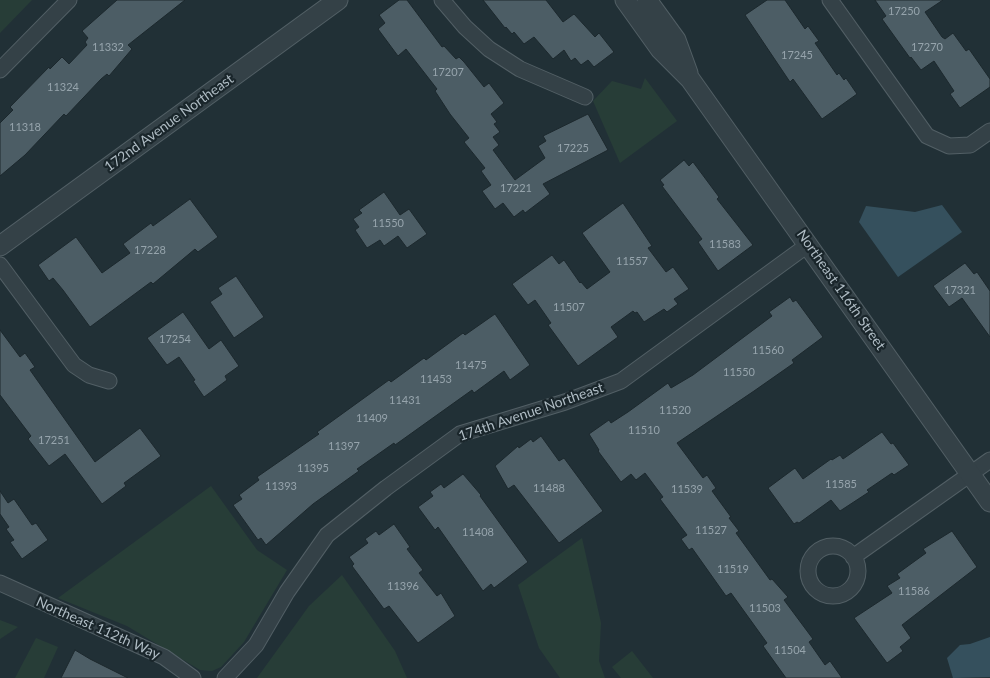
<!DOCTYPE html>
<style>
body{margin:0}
canvas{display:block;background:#213036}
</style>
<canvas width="990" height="678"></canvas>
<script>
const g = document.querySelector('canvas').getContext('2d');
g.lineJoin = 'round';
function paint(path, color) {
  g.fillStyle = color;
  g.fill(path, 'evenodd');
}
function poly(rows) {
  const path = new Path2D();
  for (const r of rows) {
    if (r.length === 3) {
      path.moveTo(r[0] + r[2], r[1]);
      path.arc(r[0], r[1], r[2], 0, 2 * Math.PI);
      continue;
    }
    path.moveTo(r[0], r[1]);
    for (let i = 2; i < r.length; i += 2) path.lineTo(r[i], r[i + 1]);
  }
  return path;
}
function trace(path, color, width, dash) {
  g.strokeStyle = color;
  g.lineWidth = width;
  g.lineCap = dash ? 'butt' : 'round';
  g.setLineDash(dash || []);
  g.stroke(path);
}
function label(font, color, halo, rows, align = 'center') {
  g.font = font + ' Lato,sans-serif';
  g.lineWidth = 4.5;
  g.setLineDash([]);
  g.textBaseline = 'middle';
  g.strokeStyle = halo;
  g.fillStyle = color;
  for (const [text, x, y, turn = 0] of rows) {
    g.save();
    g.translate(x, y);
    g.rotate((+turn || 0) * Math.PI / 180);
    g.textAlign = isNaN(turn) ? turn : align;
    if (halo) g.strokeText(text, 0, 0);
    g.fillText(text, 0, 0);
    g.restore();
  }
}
const green = poly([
 [0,0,32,0,0,33],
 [645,78,677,121,620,163,593,101,612,81,641,89],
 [211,486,257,550,287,570,244,642,221,667,212,671,200,670,127,626,58,598],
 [582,538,601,623,599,661,605,678,560,678,539,648,518,585],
 [342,575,395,651,407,678,257,678,309,606],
 [0,620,18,627,0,639],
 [36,638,58,647,44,678,15,678],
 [632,651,653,678,621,678,612,667]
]);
const water = poly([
 [942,205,962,232,898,277,859,222,866,206,915,212],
 [990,637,990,677,953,678,947,658,960,645,970,644]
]);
const building = poly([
 [117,0,185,0,128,45,132,49,109,76,107,74,101,79,66,116,64,114,25,155,0,176,0,123,13,110,10,107,49,67,50,69,62,57,69,64,87,45,85,42,88,38,82,31,117,0],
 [399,0,407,0,442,47,444,46,456,59,459,57,464,62,484,87,489,83,504,103,491,114,497,122,494,124,500,132,493,137,499,145,493,150,515,180,545,158,538,146,546,141,543,136,588,114,608,150,543,184,550,194,525,213,523,210,514,217,503,203,495,209,482,191,491,185,481,171,485,168,464,142,469,138,450,114,435,91,437,89,406,49,398,56,378,29,385,23,379,15,399,0],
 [483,0,546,0,563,22,574,14,595,37,599,33,614,52,594,67,588,60,581,65,575,58,571,61,564,50,553,59,534,37,524,44,514,32,512,34,506,27,505,28,483,0],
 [767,0,785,0,805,29,808,26,819,41,815,43,837,75,839,73,844,80,846,78,857,94,822,119,793,79,790,82,745,15,767,0],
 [875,0,943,0,925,12,942,37,945,39,953,33,966,51,969,49,990,79,990,87,960,108,950,94,954,91,934,61,921,70,911,57,910,58,882,19,886,16,875,0],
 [684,160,689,166,693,162,719,197,717,199,753,245,718,271,698,242,702,239,662,186,664,185,660,180,684,160],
 [384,192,400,215,409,209,427,234,407,248,398,236,384,246,380,240,367,248,355,230,359,227,353,219,362,213,359,210,384,192],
 [190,199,218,237,198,252,195,249,153,284,151,282,90,327,63,290,53,278,49,281,38,265,76,237,102,273,130,253,123,244,151,223,153,226,190,199],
 [623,203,652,246,648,248,666,272,673,267,689,289,674,299,678,304,667,312,664,309,644,322,637,312,635,313,633,311,611,327,618,337,578,366,548,325,551,323,535,300,528,305,512,284,552,255,559,264,564,260,580,283,581,282,587,289,610,272,582,233,623,203],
 [965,263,974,274,977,272,990,291,990,337,962,298,949,307,933,286,965,263],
 [236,276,264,317,234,338,210,302,222,294,218,288,236,276],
 [790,297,793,302,796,300,823,337,792,360,794,363,754,391,677,443,703,478,707,475,716,488,712,491,731,517,729,518,739,531,736,533,770,580,772,579,788,597,784,600,813,639,809,642,825,665,830,661,842,678,786,678,763,646,767,643,731,593,726,596,692,548,689,550,681,539,687,535,660,499,663,497,645,473,636,480,631,474,621,482,598,451,599,450,589,434,609,420,611,423,628,412,668,383,671,388,693,375,772,316,769,312,790,297],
 [183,312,209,349,221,340,239,366,225,376,227,380,204,397,193,381,195,380,179,357,167,365,147,338,183,312],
 [495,314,530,365,510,380,504,371,474,393,472,390,395,445,394,443,357,469,359,471,313,504,266,545,261,538,258,540,233,505,242,499,239,495,259,480,257,477,319,434,317,432,389,380,391,382,424,358,426,360,463,333,465,335,495,314],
 [0,330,20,357,25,353,35,367,30,370,95,462,140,428,161,456,124,483,126,486,102,504,65,454,49,466,28,439,31,436,0,395,0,330],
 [882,432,891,444,893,443,909,465,894,475,892,473,867,490,869,492,840,511,831,500,799,523,797,522,794,524,768,488,795,468,803,479,831,459,832,460,840,455,843,459,882,432],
 [541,436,559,461,564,458,603,511,559,543,514,485,508,489,495,466,518,446,519,448,531,439,533,442,541,436],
 [463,474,481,495,480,496,528,562,494,588,491,584,483,591,438,527,435,530,418,507,433,496,430,492,441,484,444,488,463,474],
 [0,491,8,503,14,499,32,525,36,523,48,540,22,559,10,542,14,540,6,529,9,527,0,514,0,491],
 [394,524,410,547,407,549,423,570,419,573,437,596,441,593,455,616,418,643,389,606,384,609,352,566,354,564,349,557,368,543,365,539,376,531,379,535,394,524],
 [952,531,977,567,902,625,911,638,900,647,903,651,887,663,854,618,892,593,887,586,900,578,897,574,926,553,923,549,952,531],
 [75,650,90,659,128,678,61,678,75,650]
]);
const minor = poly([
 [442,0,465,27,489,49,520,69,585,97],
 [830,0,927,136,949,146,970,145,990,131],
 [0,70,69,0],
 [0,265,74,365,89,375,109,381],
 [833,571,25],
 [853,557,990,460],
 [0,583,164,657,193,678],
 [225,678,256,645,287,592,327,535,386,488,460,434,565,402,621,381,809,244]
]);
const tertiary = poly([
 [625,0,660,49,690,79,990,502],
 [647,0,676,40,688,73],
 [0,246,338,0]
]);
const numberNames = [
 ["17250",904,11],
 ["11332",108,47],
 ["17270",927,47],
 ["17245",797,55],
 ["17207",448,72],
 ["11324",63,87],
 ["11318",25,127],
 ["17225",573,148],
 ["17221",516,188],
 ["11550",388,223],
 ["11583",725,244],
 ["17228",150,250],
 ["11557",632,261],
 ["17321",960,290],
 ["11507",569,307],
 ["17254",175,339],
 ["11560",768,350],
 ["11475",471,365],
 ["11550",739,372],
 ["11453",436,379],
 ["11431",405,400],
 ["11520",675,410],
 ["11409",372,418],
 ["11510",644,430],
 ["17251",54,440],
 ["11397",344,446],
 ["11395",313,468],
 ["11585",841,484],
 ["11393",281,486],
 ["11488",549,488],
 ["11539",687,489],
 ["11527",711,530],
 ["11408",478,532],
 ["11519",733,569],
 ["11396",403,586],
 ["11586",914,591],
 ["11503",765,608],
 ["11504",790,650]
];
const streetNames = [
 ["172nd Avenue Northeast",169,123,-36],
 ["Northeast 116th Street",841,290,55],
 ["174th Avenue Northeast",531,412,-19],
 ["Northeast 112th Way",98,628,24]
];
paint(green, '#273d37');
paint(water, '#35505d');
paint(building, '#4c5d65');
trace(building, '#1c282d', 1);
trace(minor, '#525f65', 17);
trace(tertiary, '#525f65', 21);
trace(minor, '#344147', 15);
trace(tertiary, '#344147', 19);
label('11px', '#96a4ac', null, numberNames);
label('14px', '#afbcc4', '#1a262b', streetNames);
</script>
